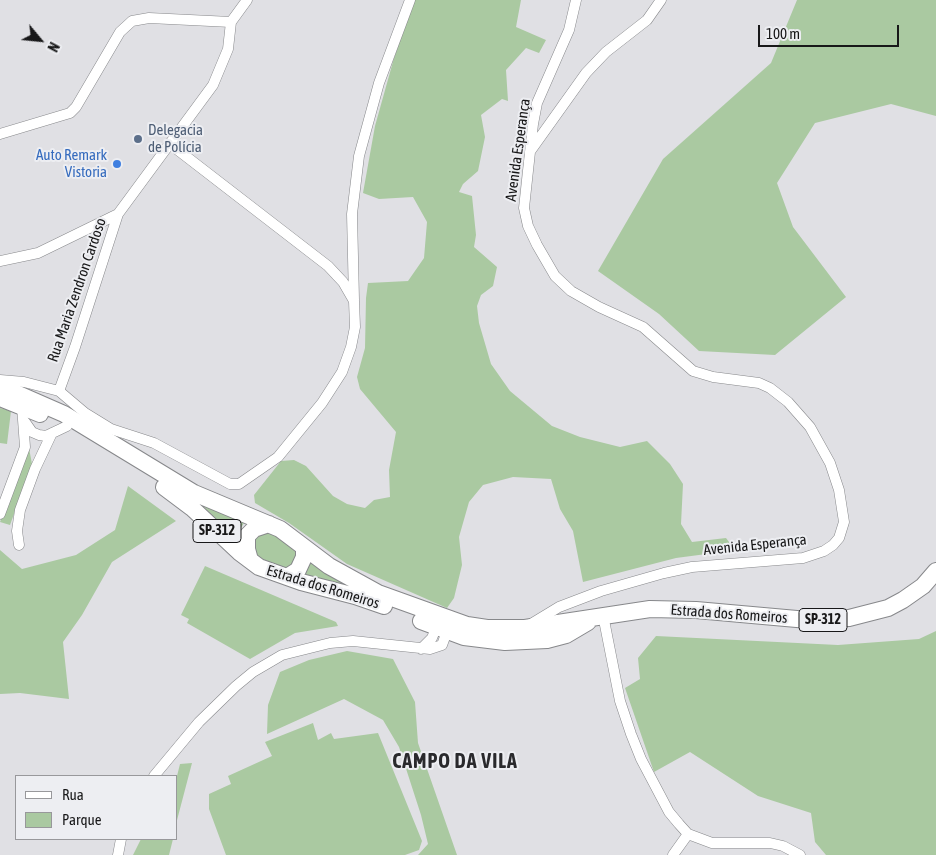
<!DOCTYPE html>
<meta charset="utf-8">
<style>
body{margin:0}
#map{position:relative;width:936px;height:855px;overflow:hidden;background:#e0e0e4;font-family:"Asap Condensed",sans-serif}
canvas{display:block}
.legend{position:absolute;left:15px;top:775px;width:162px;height:65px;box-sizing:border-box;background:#edeef2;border:1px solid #98989b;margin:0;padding:6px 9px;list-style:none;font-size:15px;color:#181819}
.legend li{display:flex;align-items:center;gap:10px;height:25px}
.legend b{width:25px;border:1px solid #98989b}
.north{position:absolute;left:15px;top:15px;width:50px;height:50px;-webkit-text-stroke:4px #edeef2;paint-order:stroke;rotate:118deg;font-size:14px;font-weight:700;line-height:20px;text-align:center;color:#181819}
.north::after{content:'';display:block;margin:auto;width:18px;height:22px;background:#181819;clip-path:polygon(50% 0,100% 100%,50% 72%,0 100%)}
.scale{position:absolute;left:758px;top:25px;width:141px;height:22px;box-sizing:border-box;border:2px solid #181819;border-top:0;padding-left:6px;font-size:15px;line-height:18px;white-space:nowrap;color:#181819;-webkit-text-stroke:4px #edeef2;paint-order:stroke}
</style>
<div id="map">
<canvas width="936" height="855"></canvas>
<ul class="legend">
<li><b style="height:6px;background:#fff"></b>Rua</li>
<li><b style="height:14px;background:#aac9a1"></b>Parque</li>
</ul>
<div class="north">N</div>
<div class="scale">100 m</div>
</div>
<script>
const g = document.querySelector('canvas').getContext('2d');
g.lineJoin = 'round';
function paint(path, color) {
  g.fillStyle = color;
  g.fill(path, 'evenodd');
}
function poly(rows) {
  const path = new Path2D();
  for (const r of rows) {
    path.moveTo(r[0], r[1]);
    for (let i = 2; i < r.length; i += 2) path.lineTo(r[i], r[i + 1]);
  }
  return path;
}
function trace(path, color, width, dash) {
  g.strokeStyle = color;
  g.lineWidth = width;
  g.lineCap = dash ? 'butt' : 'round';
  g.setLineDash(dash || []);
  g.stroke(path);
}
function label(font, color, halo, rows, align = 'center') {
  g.font = font + ' "Asap Condensed",sans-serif';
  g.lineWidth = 4;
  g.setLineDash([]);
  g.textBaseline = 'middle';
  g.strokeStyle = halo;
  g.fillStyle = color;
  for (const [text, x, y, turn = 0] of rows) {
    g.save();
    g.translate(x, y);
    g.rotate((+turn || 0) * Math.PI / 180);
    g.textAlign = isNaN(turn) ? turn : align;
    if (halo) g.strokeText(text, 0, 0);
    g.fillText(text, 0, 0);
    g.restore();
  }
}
const green = poly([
 [414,0,521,0,516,27,546,40,539,53,526,48,506,70,508,101,502,99,481,115,485,137,478,171,463,184,459,192,472,196,476,235,474,247,497,267,493,286,481,295,477,306,479,323,491,364,510,391,552,426,580,437,620,447,647,441,670,464,683,484,681,524,692,542,726,538,732,546,714,553,676,558,583,582,573,531,560,509,551,479,513,477,483,485,469,502,459,537,462,565,454,598,447,608,347,564,289,523,255,503,254,495,281,461,294,460,306,466,333,496,347,504,365,508,374,500,390,497,389,470,396,432,360,389,357,377,365,348,366,298,368,283,408,281,424,258,427,222,413,197,379,199,363,193,375,126,394,58],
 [797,0,936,0,936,116,891,104,815,123,777,183,793,227,846,297,775,355,699,351,659,314,598,271,663,159,771,63],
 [0,408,11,411,7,444,0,443],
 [29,448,32,464,10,525,0,522],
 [128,486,176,521,112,562,82,615,63,642,69,699,20,693,0,694,0,550,22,569,76,555,115,530],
 [200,503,247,518,236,536,236,540],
 [262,529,296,545,297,561,286,569,258,557,251,550,249,539],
 [307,559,347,585,348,586,314,581,300,572],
 [205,566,336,622,338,626,295,633,250,659,187,623,189,619,181,615],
 [936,631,936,855,826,855,815,842,811,813,758,796,690,752,654,772,625,688,640,679,638,658,656,636,838,645,919,639],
 [347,651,393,659,415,702,418,743,457,855,418,855,428,844,421,815,399,747,383,720,344,699,267,734,268,705,280,672,309,660],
 [313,723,318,740,331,733,334,739,378,733,422,841,419,850,405,855,226,855,209,809,209,794,231,784,228,776,272,756,265,742],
 [192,763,176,824,176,780,180,764],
 [141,839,173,839,169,855,133,855]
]);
const minor = poly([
 [0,134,70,113,76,107,120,32,132,21,149,18,231,22,247,0],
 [531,150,586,73,606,52,647,20,661,0],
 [0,261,38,253,118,214],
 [354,300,352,214,359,156,379,83,410,0],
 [0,380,24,382,59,391,85,413,111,429,154,443,230,484,239,484,278,457,322,403,342,372,351,347,355,327,354,301,343,282,328,266,170,144],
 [59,391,75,347,118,214,213,85,228,49,231,22],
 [25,422,32,432,39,435,46,436,67,426],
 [0,514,25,447,22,406],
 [19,545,17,531,20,510,35,469,52,433],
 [603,615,620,701,631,734,641,759,669,812,679,824,688,834,712,843,770,843,783,846,800,855],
 [531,624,559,607,601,591,664,573,692,567,803,558,824,551,833,545,839,538,844,522,839,490,830,463,810,427,788,402,770,388,759,383,713,377,693,371,643,327,599,307,571,291,555,276,537,245,528,226,524,208,533,124,537,103,569,30,576,0],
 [421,649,432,638,438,623],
 [154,776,199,722,236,686,253,672,282,655,330,643,353,641,430,649,442,645,449,626],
 [118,855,121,839],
 [673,855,688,834]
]);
const primary = poly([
 [0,386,64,414,194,493,280,529,329,566,378,593,467,625,487,628,525,628,650,609,696,610,808,620,849,618,888,608,903,600,923,586,936,571],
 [0,398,40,414],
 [164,487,192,508,239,552,259,567,301,582,355,596,384,606],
 [250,560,247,549,247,536,254,529,269,524],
 [287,577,298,570,304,557,304,548],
 [421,621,464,637,505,642,547,640,566,635,588,622]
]);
const markers = [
 [138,139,5,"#5c6f8a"],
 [117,164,5,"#3f7fe0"]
];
const shields = [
 [217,531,48],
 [823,620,48]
];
const shieldNames = [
 ["SP-312",217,531],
 ["SP-312",823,620]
];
const serviceNames = [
 ["Delegacia",148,130],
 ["de Polícia",148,147]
];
const streetNames = [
 ["Avenida Esperança",518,150,-82],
 ["Rua Maria Zendron Cardoso",77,290,-71],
 ["Avenida Esperança",755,545,-6],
 ["Estrada dos Romeiros",323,587,17],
 ["Estrada dos Romeiros",729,614,4]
];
const shopNames = [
 ["Auto Remark",107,155],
 ["Vistoria",107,172]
];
const districtNames = [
 ["CAMPO DA VILA",455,762]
];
paint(green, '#aac9a1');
trace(minor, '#87888b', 11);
trace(primary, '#87888b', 18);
trace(minor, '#fff', 10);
trace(primary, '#fff', 16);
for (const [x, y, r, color] of markers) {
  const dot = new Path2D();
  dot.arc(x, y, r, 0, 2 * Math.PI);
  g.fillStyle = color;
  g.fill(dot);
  trace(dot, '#edeef2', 2);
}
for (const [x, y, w] of shields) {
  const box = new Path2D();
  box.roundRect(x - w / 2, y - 11.5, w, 23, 4);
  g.fillStyle = '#edeef2';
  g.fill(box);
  trace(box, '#181819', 1);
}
label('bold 14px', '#181819', null, shieldNames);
label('15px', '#4e5e75', '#edeef2', serviceNames, 'left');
label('15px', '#181819', '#edeef2', streetNames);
label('15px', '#366cbe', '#edeef2', shopNames, 'right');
g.letterSpacing = '1px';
label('bold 20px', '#2a2a2d', '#edeef2', districtNames);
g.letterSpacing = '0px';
</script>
